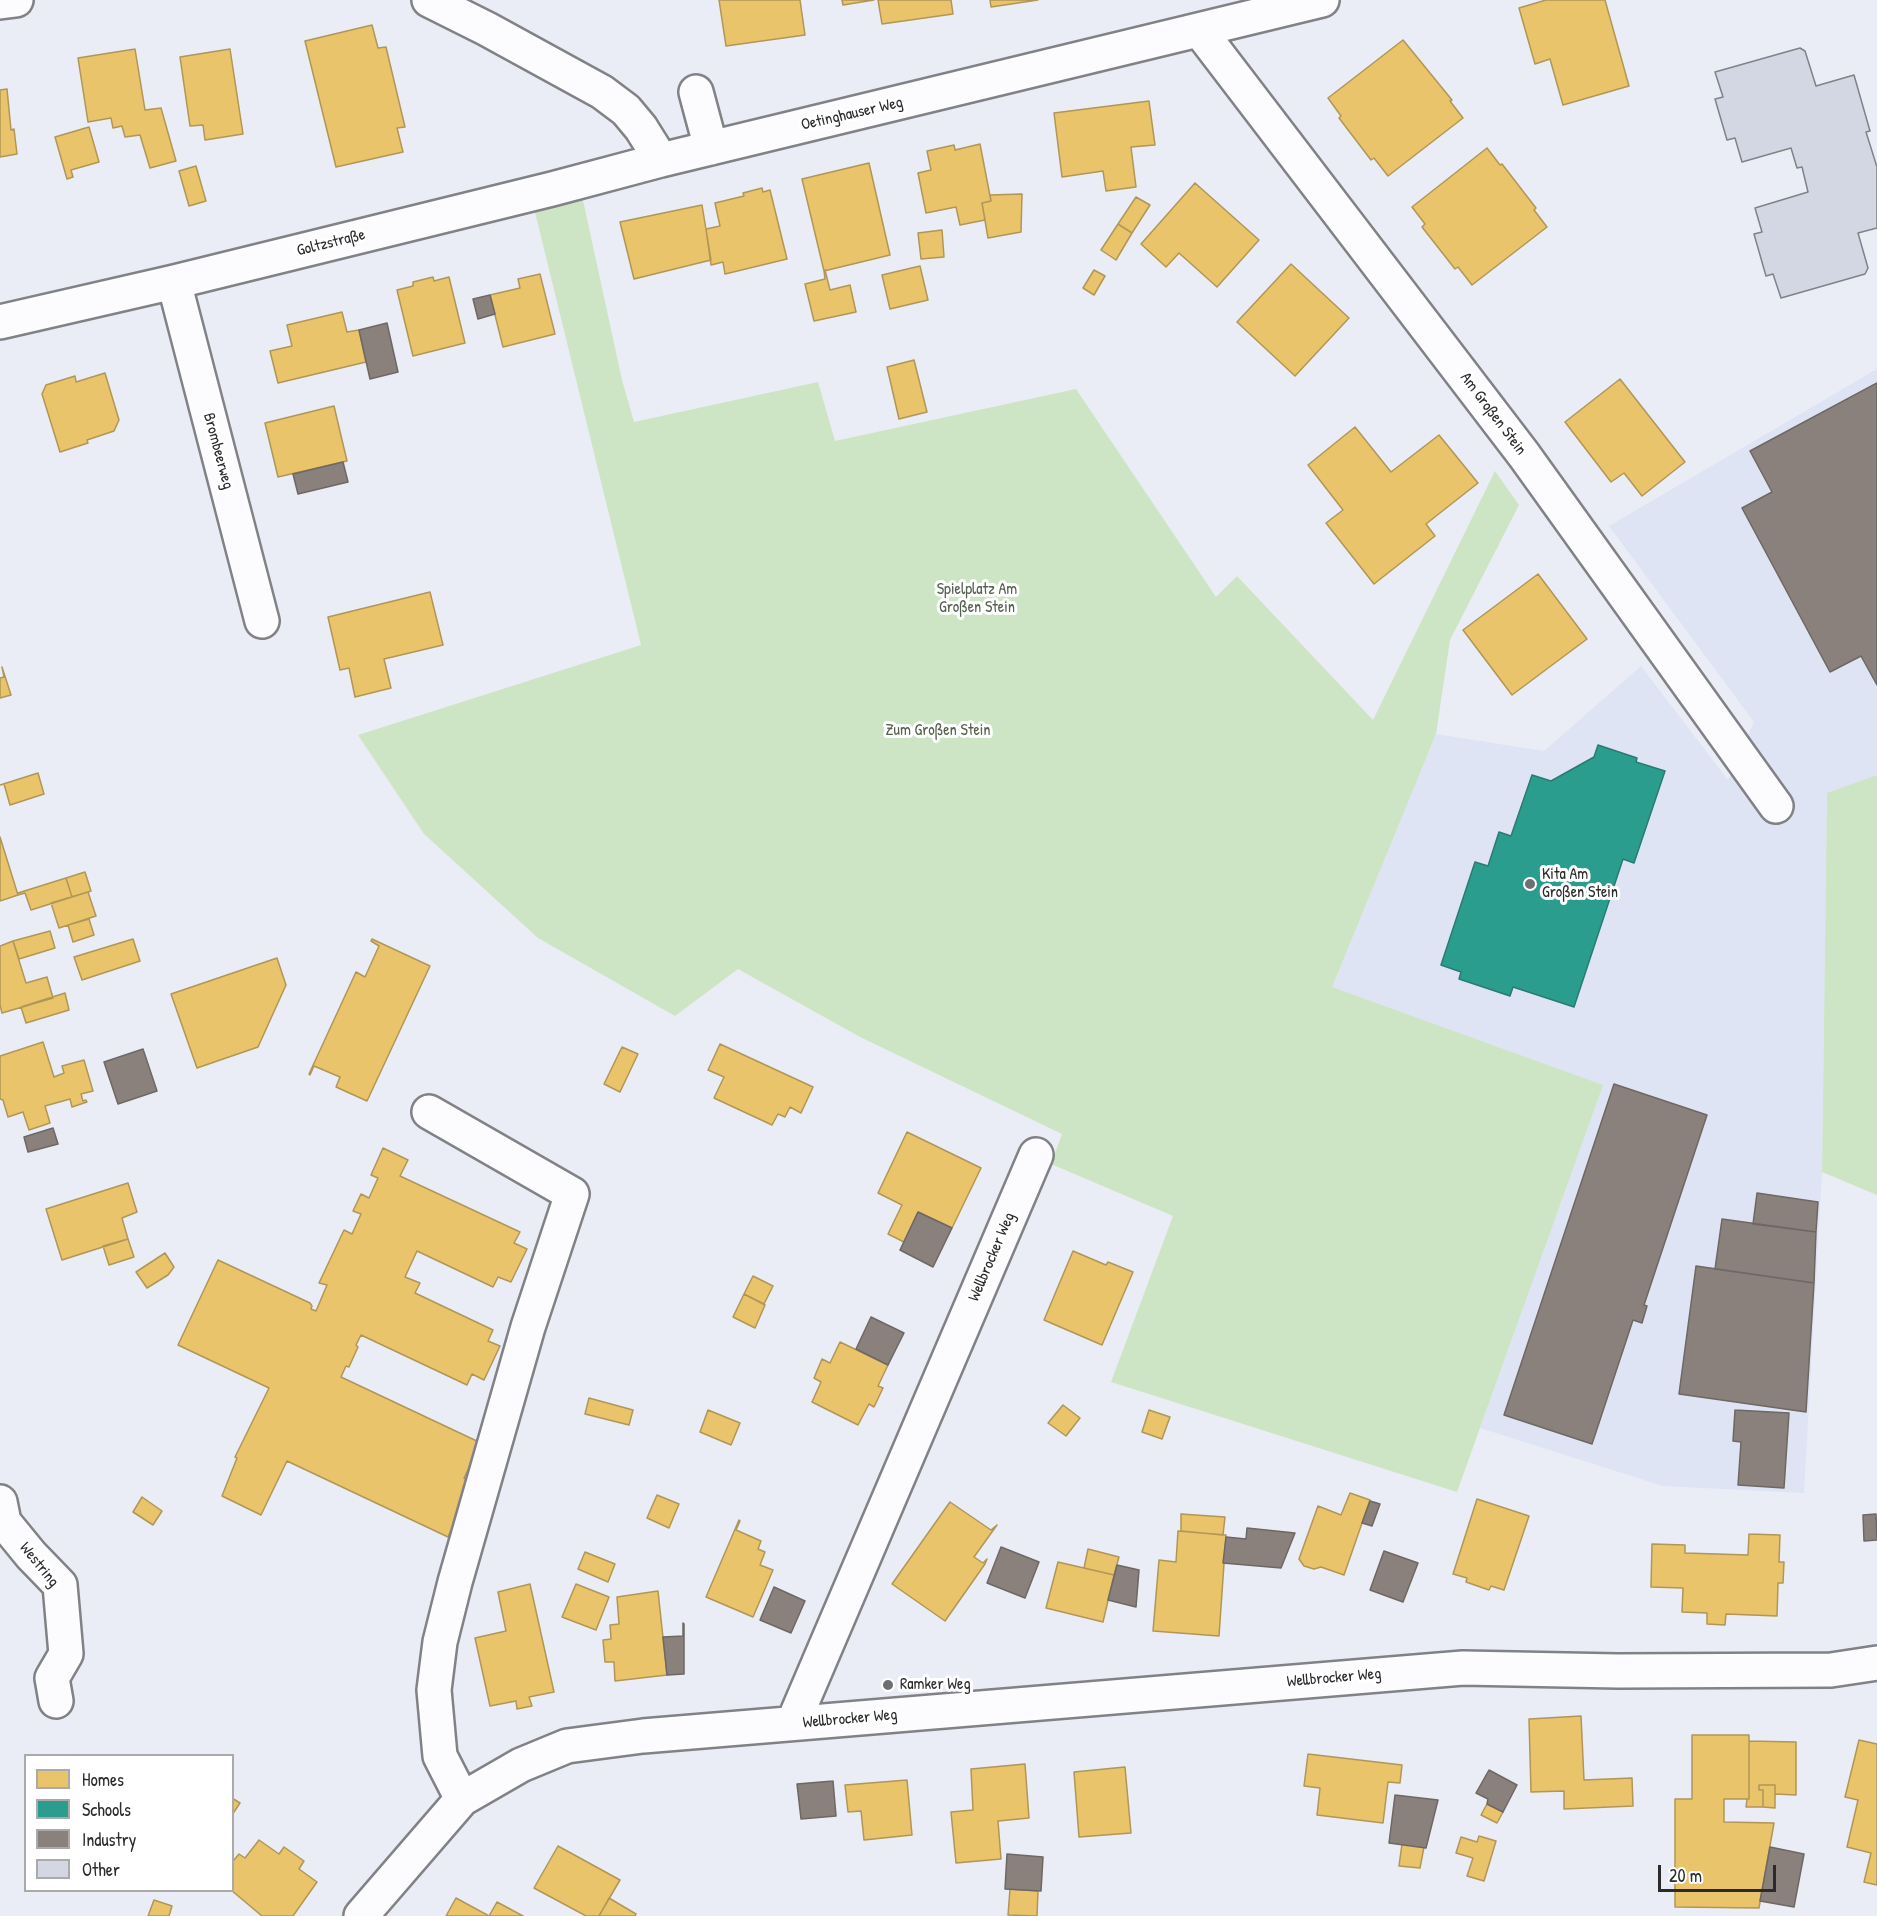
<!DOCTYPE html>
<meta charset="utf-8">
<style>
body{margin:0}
#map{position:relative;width:1877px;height:1916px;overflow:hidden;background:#eaedf5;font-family:"Patrick Hand",sans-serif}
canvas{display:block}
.legend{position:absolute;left:24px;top:1754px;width:210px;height:138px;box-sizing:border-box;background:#fff;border:2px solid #aaa;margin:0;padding:8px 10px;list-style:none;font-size:18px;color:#2b2b2b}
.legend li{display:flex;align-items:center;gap:12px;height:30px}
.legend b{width:30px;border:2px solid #aaa}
.scale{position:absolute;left:1658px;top:1865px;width:118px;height:27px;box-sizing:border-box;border:3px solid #2b2b2b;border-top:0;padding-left:8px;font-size:18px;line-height:21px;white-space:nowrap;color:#2b2b2b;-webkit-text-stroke:4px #fff;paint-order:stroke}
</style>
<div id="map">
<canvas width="1877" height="1916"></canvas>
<ul class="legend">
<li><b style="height:16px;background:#e9c46a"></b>Homes</li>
<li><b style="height:16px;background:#2a9d8f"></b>Schools</li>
<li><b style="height:16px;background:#8a817c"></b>Industry</li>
<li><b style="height:16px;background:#d3d7e4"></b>Other</li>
</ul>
<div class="scale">20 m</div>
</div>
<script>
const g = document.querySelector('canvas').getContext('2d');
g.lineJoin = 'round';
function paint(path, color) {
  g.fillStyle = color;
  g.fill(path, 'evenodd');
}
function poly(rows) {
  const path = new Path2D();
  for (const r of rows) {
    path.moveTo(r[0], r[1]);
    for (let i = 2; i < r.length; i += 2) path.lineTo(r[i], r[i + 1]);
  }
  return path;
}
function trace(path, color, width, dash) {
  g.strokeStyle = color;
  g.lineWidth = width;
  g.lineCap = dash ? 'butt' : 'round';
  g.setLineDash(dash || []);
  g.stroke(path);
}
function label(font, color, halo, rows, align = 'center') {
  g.font = font + ' "Patrick Hand",sans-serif';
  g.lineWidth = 6;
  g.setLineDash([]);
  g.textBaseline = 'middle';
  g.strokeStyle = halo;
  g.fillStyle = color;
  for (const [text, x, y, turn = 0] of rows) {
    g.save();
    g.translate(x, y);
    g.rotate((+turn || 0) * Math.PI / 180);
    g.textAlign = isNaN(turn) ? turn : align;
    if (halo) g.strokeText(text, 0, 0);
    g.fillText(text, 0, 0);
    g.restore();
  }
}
const built = poly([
 [1877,369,1877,775,1827,794,1822,1172,1804,1493,1663,1486,1480,1428,1602,1085,1331,987,1436,734,1544,751,1641,666,1728,780,1754,722,1609,526]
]);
const green = poly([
 [581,191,622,380,634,422,818,382,835,441,1076,389,1216,597,1237,576,1373,720,1495,471,1519,505,1450,640,1436,734,1332,987,1603,1085,1457,1492,1111,1382,1173,1216,1051,1164,1062,1134,860,1037,738,969,675,1016,538,938,424,834,358,735,641,645,533,204],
 [1877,775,1877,1195,1822,1172,1827,793]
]);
const homes = poly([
 [719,0,800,0,805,35,726,46,719,0],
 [842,0,874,0,843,5,842,0],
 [878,0,951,0,953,14,882,24,878,0],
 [990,0,1038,0,991,7,990,0],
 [1546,0,1605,0,1629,86,1563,105,1550,59,1535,64,1519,8,1546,0],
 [372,25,378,48,386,47,405,127,397,128,403,152,336,167,305,41,372,25],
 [1403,40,1452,100,1450,101,1463,118,1388,176,1374,158,1371,160,1339,118,1341,116,1328,98,1403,40],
 [135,49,145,110,161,108,176,161,150,168,140,135,125,137,122,126,113,128,111,118,88,122,78,58,135,49],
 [230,49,243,134,205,140,203,125,190,126,180,57,230,49],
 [7,89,11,130,14,129,17,154,0,157,0,90,7,89],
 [1149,101,1155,145,1131,147,1136,187,1106,191,1103,171,1062,177,1054,113,1149,101],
 [89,127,99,162,71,170,73,177,67,179,55,137,89,127],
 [980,144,991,201,982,203,985,220,960,225,956,207,926,213,918,173,931,170,927,151,954,145,955,150,980,144],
 [1487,148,1500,165,1502,164,1536,208,1534,210,1547,227,1472,285,1458,267,1455,269,1422,227,1425,224,1412,207,1487,148],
 [869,163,890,255,824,271,802,179,869,163],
 [196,166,206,201,189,206,179,171,196,166],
 [1195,183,1259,240,1217,287,1179,253,1166,267,1141,244,1195,183],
 [762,188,763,192,770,190,787,259,725,274,723,262,711,265,706,229,720,226,715,203,744,196,743,193,762,188],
 [1022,194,1021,232,988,238,982,203,991,201,990,195,1022,194],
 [1136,197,1150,205,1132,233,1118,224,1136,197],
 [702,205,711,260,634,279,620,222,702,205],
 [1118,224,1132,233,1116,260,1101,250,1118,224],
 [942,230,944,257,921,259,918,233,942,230],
 [1291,264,1349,318,1295,376,1237,322,1291,264],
 [920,266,928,300,890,309,882,275,920,266],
 [825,270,830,290,850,285,856,312,814,321,805,284,825,279,824,271,825,270],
 [1094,270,1105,276,1094,295,1083,288,1094,270],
 [540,274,555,334,503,347,490,295,520,288,518,279,540,274],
 [433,277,434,281,449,277,465,343,413,356,397,290,413,286,413,282,433,277],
 [342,312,347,332,359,330,366,362,278,383,270,351,292,346,287,325,342,312],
 [914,360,927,412,899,419,887,367,914,360],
 [105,373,119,420,114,431,87,440,88,443,60,452,42,394,46,385,75,376,76,382,105,373],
 [1620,379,1685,462,1642,496,1624,473,1611,482,1565,422,1620,379],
 [334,406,347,461,278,477,265,423,334,406],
 [1355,427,1391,472,1439,435,1478,483,1426,524,1435,536,1374,584,1326,523,1343,510,1308,465,1355,427],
 [1538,574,1587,639,1512,695,1463,630,1538,574],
 [430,592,443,645,384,659,391,688,355,697,349,668,340,670,328,617,430,592],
 [2,667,11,695,0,698,0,678,4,677,2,667],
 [38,773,44,794,10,805,4,784,0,785,38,773],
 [0,837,18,895,0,901,0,837],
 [85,872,91,891,72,897,66,878,85,872],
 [66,878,72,897,31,910,25,893,18,895,18,893,66,878],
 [88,892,96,916,59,928,51,903,88,892],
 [89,919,94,935,73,942,68,925,89,919],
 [50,931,55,948,19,959,13,941,50,931],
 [133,939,140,961,82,980,74,957,133,939],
 [372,939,430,966,367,1101,336,1087,340,1077,314,1066,310,1075,309,1074,356,972,365,977,379,946,371,941,372,939],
 [13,941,26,983,47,977,53,998,2,1013,0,1005,0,946,13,941],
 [277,958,286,985,258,1047,197,1068,171,994,277,958],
 [65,993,69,1010,26,1023,21,1007,65,993],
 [43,1042,54,1077,64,1073,62,1066,84,1060,93,1091,81,1094,83,1101,86,1100,87,1102,72,1107,70,1099,45,1106,50,1123,29,1130,23,1112,8,1117,3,1100,0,1099,0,1056,43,1042],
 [720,1044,813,1087,801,1113,790,1107,785,1117,778,1114,772,1125,714,1098,724,1077,708,1070,720,1044],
 [622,1047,638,1054,620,1092,604,1084,622,1047],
 [907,1132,981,1168,952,1228,918,1212,904,1242,888,1234,902,1205,878,1193,907,1132],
 [383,1148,408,1160,400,1176,520,1232,514,1243,527,1249,511,1282,498,1277,493,1287,417,1251,405,1277,420,1283,415,1293,493,1330,488,1341,500,1346,484,1380,472,1374,467,1385,361,1335,356,1345,358,1347,349,1367,346,1366,341,1377,481,1443,464,1478,473,1483,448,1537,287,1461,261,1515,222,1496,237,1458,235,1457,269,1388,178,1345,218,1260,310,1303,312,1306,311,1309,316,1311,327,1285,319,1283,344,1230,352,1234,361,1214,353,1211,361,1194,369,1198,378,1178,371,1175,383,1148],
 [128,1183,137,1212,122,1218,128,1239,62,1260,46,1209,128,1183],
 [128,1239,134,1257,109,1265,103,1246,128,1239],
 [1073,1251,1106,1265,1108,1262,1133,1272,1102,1345,1044,1320,1073,1251],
 [165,1253,174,1267,168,1275,147,1288,136,1272,165,1253],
 [753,1276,773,1286,764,1304,744,1294,753,1276],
 [744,1294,765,1305,755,1328,733,1317,744,1294],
 [840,1342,888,1365,878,1386,883,1388,874,1407,869,1404,858,1425,812,1402,821,1382,814,1378,822,1359,830,1363,840,1342],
 [589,1398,633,1410,629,1425,585,1414,589,1398],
 [1063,1405,1080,1418,1066,1436,1048,1423,1063,1405],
 [708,1410,740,1423,731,1445,700,1432,708,1410],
 [1149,1410,1170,1417,1162,1439,1142,1432,1149,1410],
 [1350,1493,1370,1500,1344,1575,1321,1567,1314,1569,1304,1566,1299,1559,1318,1506,1341,1515,1350,1493],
 [657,1495,679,1504,669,1528,647,1518,657,1495],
 [142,1497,162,1511,153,1525,133,1512,142,1497],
 [1477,1499,1529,1516,1504,1590,1491,1586,1489,1590,1466,1582,1467,1578,1453,1574,1477,1499],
 [950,1502,991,1530,997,1525,974,1557,983,1563,987,1559,985,1564,945,1621,892,1584,950,1502],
 [1181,1514,1225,1517,1223,1535,1181,1531,1181,1514],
 [739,1520,740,1521,736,1530,761,1541,758,1549,765,1552,760,1565,773,1570,753,1617,706,1597,739,1520],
 [1178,1531,1226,1535,1219,1636,1153,1631,1159,1560,1176,1562,1178,1531],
 [1749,1534,1780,1535,1779,1562,1784,1562,1783,1583,1778,1583,1777,1616,1726,1614,1725,1625,1707,1624,1707,1613,1682,1612,1683,1588,1651,1587,1652,1544,1685,1545,1685,1553,1748,1555,1749,1534],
 [1088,1549,1119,1557,1114,1575,1084,1568,1088,1549],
 [585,1552,615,1564,608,1582,578,1569,585,1552],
 [1058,1562,1114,1575,1103,1622,1046,1608,1058,1562],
 [530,1584,554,1692,529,1697,532,1706,517,1709,516,1701,490,1706,475,1638,506,1631,498,1592,530,1584],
 [576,1584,609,1597,596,1630,562,1617,576,1584],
 [658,1591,667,1675,615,1681,614,1662,605,1662,603,1640,611,1639,610,1625,619,1624,617,1597,658,1591],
 [1581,1716,1584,1780,1632,1778,1633,1806,1564,1809,1564,1791,1531,1792,1529,1719,1581,1716],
 [1692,1735,1749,1735,1749,1799,1724,1799,1724,1822,1774,1823,1759,1908,1675,1907,1675,1799,1692,1799,1692,1735],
 [1859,1740,1877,1744,1877,1885,1864,1882,1871,1853,1847,1847,1858,1800,1845,1797,1859,1740],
 [1749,1741,1796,1742,1796,1795,1775,1794,1775,1785,1759,1785,1759,1790,1763,1790,1763,1807,1746,1807,1747,1799,1749,1799,1749,1741],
 [1308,1754,1402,1765,1400,1783,1388,1782,1383,1823,1317,1815,1320,1788,1304,1786,1308,1754],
 [1025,1764,1029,1818,998,1821,1001,1859,956,1863,951,1812,973,1810,971,1769,1025,1764],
 [1125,1767,1131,1833,1079,1837,1074,1772,1125,1767],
 [907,1780,912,1835,864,1840,861,1811,848,1812,845,1785,907,1780],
 [1759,1785,1775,1785,1775,1808,1763,1807,1763,1790,1759,1790,1759,1785],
 [232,1798,240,1803,232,1815,232,1798],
 [1487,1804,1503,1812,1497,1823,1481,1815,1487,1804],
 [1479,1836,1496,1841,1484,1881,1467,1876,1473,1858,1456,1853,1461,1837,1477,1842,1479,1836],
 [259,1840,279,1854,284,1847,304,1861,299,1869,317,1882,293,1916,262,1916,231,1890,232,1859,234,1860,239,1854,245,1858,259,1840],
 [1402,1844,1424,1847,1420,1868,1399,1866,1402,1844],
 [558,1846,620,1880,599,1916,586,1916,534,1888,558,1846],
 [1010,1889,1038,1891,1037,1916,1008,1915,1010,1889],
 [456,1898,489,1916,497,1902,523,1916,446,1916,456,1898],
 [609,1898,636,1914,635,1916,599,1916,609,1898],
 [154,1900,172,1906,169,1916,148,1916,154,1900]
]);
const schools = poly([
 [1598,745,1637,758,1636,762,1665,771,1634,863,1623,859,1574,1007,1513,987,1510,996,1459,979,1461,972,1441,965,1475,862,1488,866,1499,832,1511,836,1532,775,1551,781,1594,757,1598,745]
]);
const industry = poly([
 [490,295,495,314,478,319,473,299,490,295],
 [387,323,398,372,370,379,359,330,387,323],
 [1877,383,1877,685,1861,656,1830,672,1742,508,1772,492,1750,451,1877,383],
 [343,462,348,482,298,494,293,474,343,462],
 [143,1049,157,1091,118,1104,104,1062,143,1049],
 [1614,1084,1707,1115,1644,1305,1647,1306,1642,1323,1633,1320,1592,1444,1504,1415,1614,1084],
 [53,1128,58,1144,28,1152,24,1137,53,1128],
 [1757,1193,1818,1202,1816,1232,1753,1224,1757,1193],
 [918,1212,952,1228,933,1267,900,1250,918,1212],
 [1722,1219,1816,1232,1814,1283,1715,1269,1722,1219],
 [1696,1266,1814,1283,1806,1412,1679,1394,1696,1266],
 [871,1317,904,1333,888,1365,856,1349,871,1317],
 [1735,1410,1789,1413,1784,1488,1738,1485,1741,1442,1733,1441,1735,1410],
 [1370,1501,1380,1504,1372,1526,1362,1523,1370,1501],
 [1876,1514,1877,1540,1864,1541,1863,1515,1876,1514],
 [1247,1528,1295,1533,1281,1568,1223,1563,1226,1537,1246,1539,1247,1528],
 [1001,1547,1039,1562,1025,1598,987,1583,1001,1547],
 [1384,1551,1418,1563,1403,1602,1370,1590,1384,1551],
 [1117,1565,1139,1570,1136,1607,1108,1600,1117,1565],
 [774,1587,805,1601,791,1633,760,1620,774,1587],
 [683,1623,684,1624,684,1674,667,1675,663,1637,683,1636,683,1623],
 [1489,1770,1517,1785,1503,1812,1487,1804,1488,1799,1476,1793,1489,1770],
 [833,1781,836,1816,801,1819,797,1784,833,1781],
 [1395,1795,1438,1800,1426,1848,1389,1843,1395,1795],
 [1770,1847,1804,1854,1794,1907,1760,1901,1770,1847],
 [1007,1854,1043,1857,1041,1891,1005,1889,1007,1854]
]);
const building = poly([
 [1800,48,1805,51,1816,86,1854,75,1870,131,1866,132,1877,167,1877,228,1858,233,1868,268,1865,274,1781,298,1773,274,1766,276,1754,234,1762,232,1755,208,1808,192,1802,167,1797,168,1791,148,1742,162,1735,138,1727,140,1715,99,1723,97,1715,72,1800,48]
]);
const minor = poly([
 [429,0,487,29,602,92,626,110,641,128,661,160],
 [0,2,16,0],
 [1200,31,1524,455,1776,806],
 [696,92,711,148],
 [174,282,262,621],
 [0,322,174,282,552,189,661,160,1322,0],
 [429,1112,572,1194,528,1327,455,1582,440,1642,434,1690,440,1756,462,1799],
 [0,1502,4,1522,31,1555,60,1585,66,1654,52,1678,56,1701],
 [793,1723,1036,1155],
 [361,1916,462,1799,521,1765,567,1746,643,1736,1463,1668,1618,1671,1831,1670,1877,1663]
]);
const markers = [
 [1530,884,6,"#6e6f72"],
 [888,1685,6,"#6e6f72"]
];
const streetNames = [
 ["Oetinghauser Weg",852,114,-13],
 ["Goltzstraße",331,243,-14],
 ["Am Großen Stein",1493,414,53],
 ["Brombeerweg",218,451,75],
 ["Wellbrocker Weg",992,1257,-67],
 ["Westring",39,1565,51],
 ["Wellbrocker Weg",1334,1678,-5],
 ["Wellbrocker Weg",850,1719,-5]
];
const parkNames = [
 ["Spielplatz Am",977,590],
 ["Großen Stein",977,608],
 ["Zum Großen Stein",938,731]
];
const poiNames = [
 ["Kita Am",1542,875],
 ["Großen Stein",1542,893],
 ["Ramker Weg",900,1685]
];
paint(built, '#dee4f4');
paint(green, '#cde5c4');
paint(homes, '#e9c46a');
trace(homes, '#b09657', 1.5);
paint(schools, '#2a9d8f');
trace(schools, '#2a7b71', 1.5);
paint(industry, '#8a817c');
trace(industry, '#6e6764', 1.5);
paint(building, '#d3d7e4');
trace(building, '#818286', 1.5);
trace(minor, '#818286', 38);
trace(minor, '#fcfcfe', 33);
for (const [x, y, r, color] of markers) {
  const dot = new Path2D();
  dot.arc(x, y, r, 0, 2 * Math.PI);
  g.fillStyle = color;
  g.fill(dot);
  trace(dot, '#fff', 2);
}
label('16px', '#2b2b2b', '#fff', streetNames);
label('16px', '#54614d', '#fff', parkNames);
label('16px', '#2b2b2b', '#fff', poiNames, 'left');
</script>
